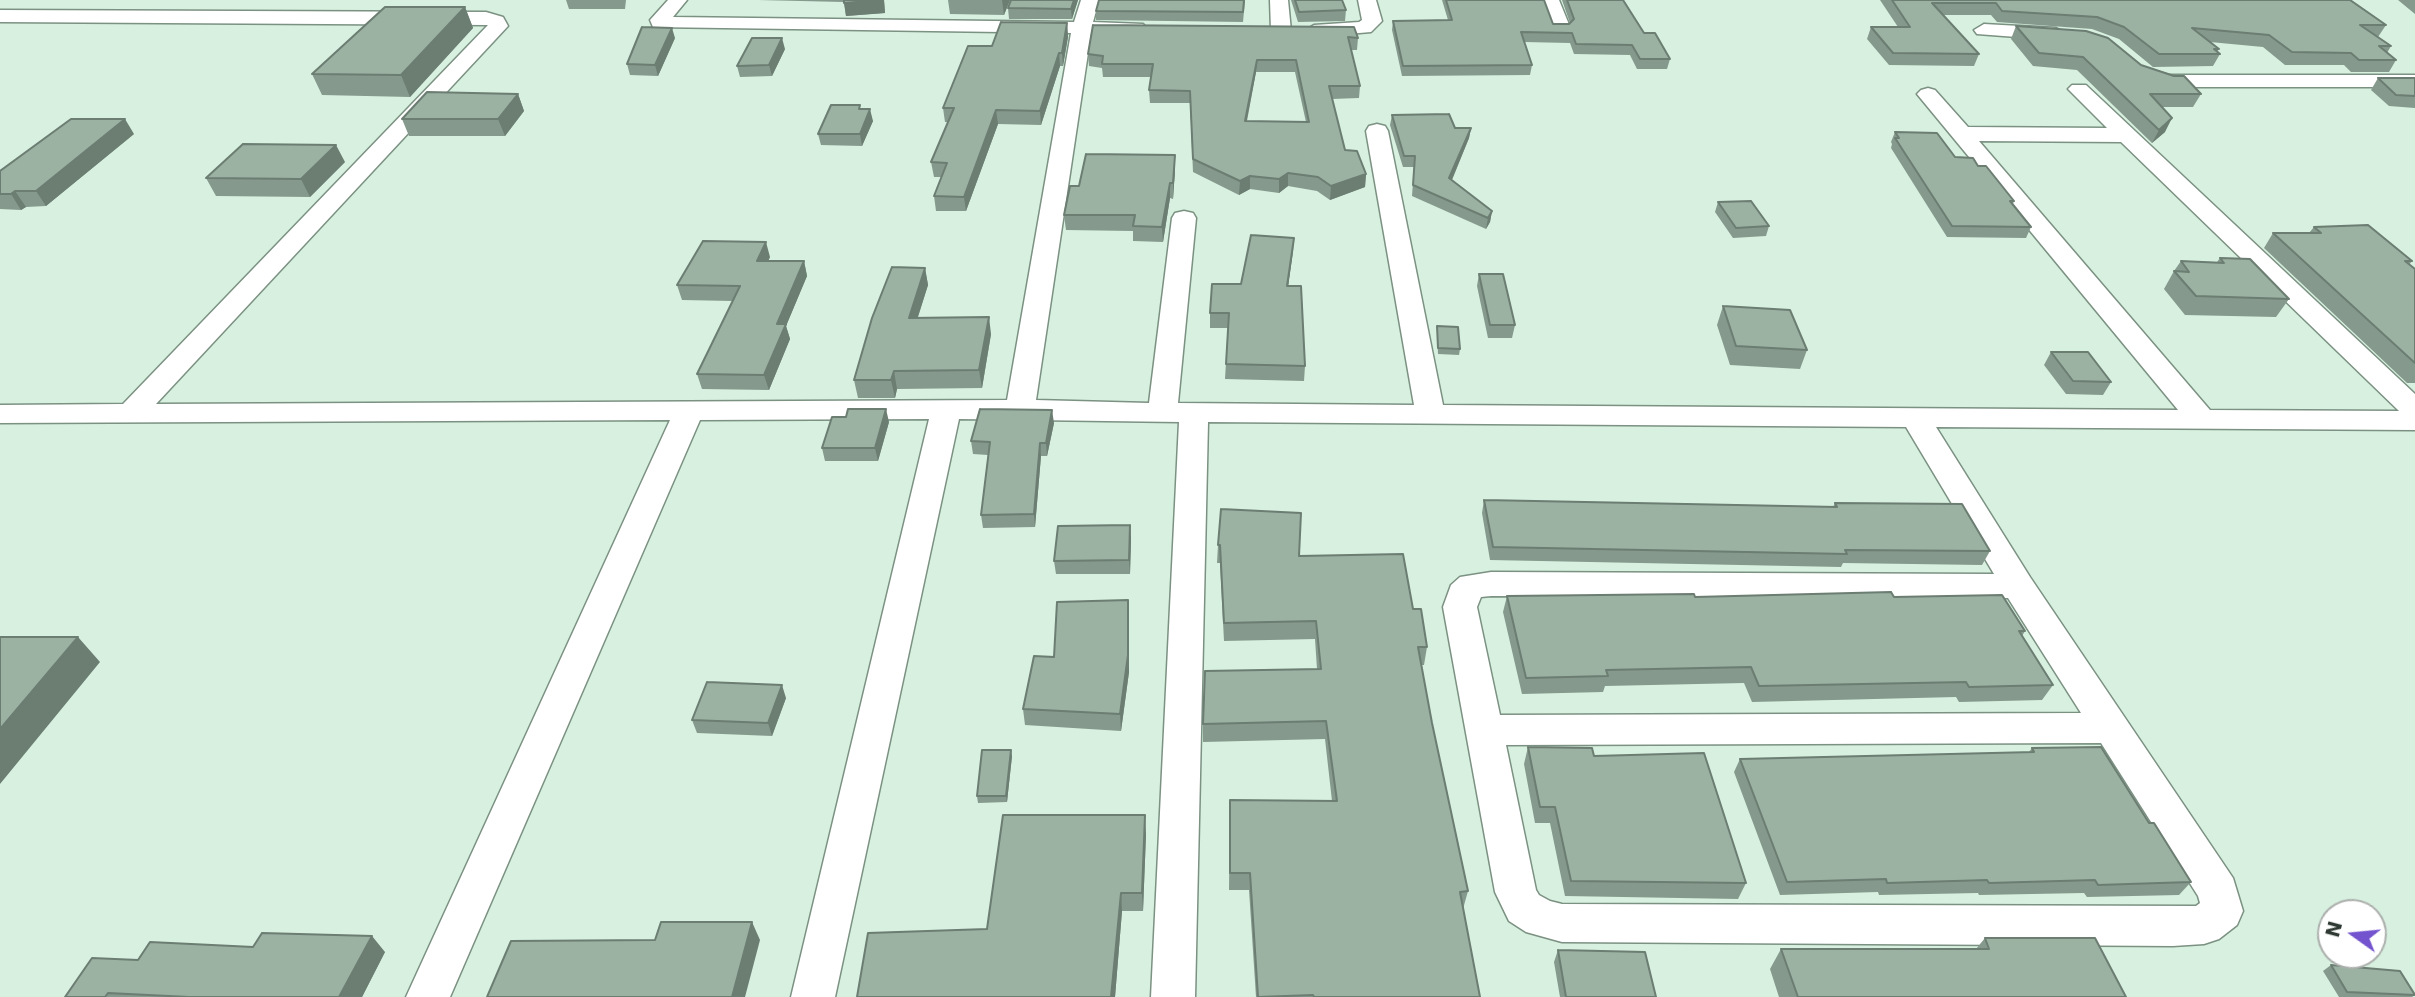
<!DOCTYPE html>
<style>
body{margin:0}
#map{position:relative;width:2415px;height:997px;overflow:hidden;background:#d7f0df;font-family:"DejaVu Sans",sans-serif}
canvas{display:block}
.north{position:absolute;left:2317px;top:899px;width:70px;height:70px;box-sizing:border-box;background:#fff;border:2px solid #acb0ad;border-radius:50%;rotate:285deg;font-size:19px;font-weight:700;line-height:28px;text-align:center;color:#2f3933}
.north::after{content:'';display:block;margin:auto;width:24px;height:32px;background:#7354ce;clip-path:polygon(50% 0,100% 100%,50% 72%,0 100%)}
</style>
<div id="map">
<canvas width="2415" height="997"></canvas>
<div class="north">N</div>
</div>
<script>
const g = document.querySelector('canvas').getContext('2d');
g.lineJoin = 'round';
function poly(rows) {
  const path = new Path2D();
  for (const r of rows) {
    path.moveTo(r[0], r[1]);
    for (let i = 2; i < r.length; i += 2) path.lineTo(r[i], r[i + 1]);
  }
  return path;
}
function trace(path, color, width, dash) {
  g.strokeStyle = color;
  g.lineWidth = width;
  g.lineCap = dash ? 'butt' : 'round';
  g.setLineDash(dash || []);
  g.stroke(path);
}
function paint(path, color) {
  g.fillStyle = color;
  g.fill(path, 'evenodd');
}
const street = poly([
 [668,0,687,0,673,17,1074,22,1081,0,1099,0,1093,22,1143,24,1146,28,1143,32,1136,34,1091,33,1036,400,1149,403,1172,218,1175,213,1184,211,1193,213,1196,218,1178,403,1414,405,1366,131,1369,126,1377,124,1385,126,1388,131,1443,405,2178,410,1917,94,1921,90,1928,88,1935,90,1968,127,2107,128,2068,89,2072,85,2086,85,2415,394,2415,430,1936,427,2030,577,2233,878,2243,911,2237,925,2219,939,2204,944,2173,946,1562,942,1526,932,1509,921,1495,892,1443,607,1451,585,1460,577,1491,572,1994,574,1906,427,1208,422,1195,997,1151,997,1179,422,959,419,835,997,791,997,929,419,700,420,450,997,406,997,670,420,0,423,0,405,123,404,488,25,0,22,0,10,486,12,503,17,508,26,156,404,1007,400,1071,33,653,27,650,20,668,0],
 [1979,141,2121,142,2399,411,2210,410,1979,141],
 [1491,596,2008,598,2081,713,1500,715,1477,607,1481,597,1491,596],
 [2101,743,2198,896,2200,903,2196,906,1562,904,1550,901,1539,895,1536,890,1506,745,2101,743],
 [1270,0,1288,0,1291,31,1288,35,1274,35,1271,31,1270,0],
 [1358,0,1376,0,1382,21,1371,32,1314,37,1304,31,1314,25,1359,22,1362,20,1358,0],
 [1541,0,1559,0,1570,27,1567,31,1553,31,1541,0],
 [1984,24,2056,28,2066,34,2056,40,1977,34,1974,30,1984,24],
 [2148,69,2169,75,2415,75,2415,87,2168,87,2141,79,2138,75,2141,71,2148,69]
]);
const wall = poly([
 [566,0,626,0,625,9,569,9],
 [758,0,884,0,885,13,846,16,844,2],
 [948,0,1010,0,1004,15,950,14],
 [1011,0,1078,0,1072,19,1009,19,1008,8],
 [1099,0,1245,0,1243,22,1096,20,1096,11],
 [1291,0,1342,0,1346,10,1345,21,1298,22],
 [1442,0,1544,0,1553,24,1569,24,1570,23,1562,0,1623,0,1644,33,1670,59,1667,69,1637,69,1630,55,1574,54,1570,43,1524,42,1532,65,1530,75,1402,76,1392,30,1393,21,1448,20],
 [1880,0,2350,0,2386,25,2378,37,2391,46,2387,53,2396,60,2389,72,2351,72,2344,65,2285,65,2263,47,2210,42,2219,49,2217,52,2220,54,2213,66,2153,67,2119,39,2092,29,1997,22,1991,15,1943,15,1979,54,1974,66,1889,65,1867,39,1871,27,1898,27],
 [2398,0,2415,0,2415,14],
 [465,7,473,28,410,97,322,95,312,74],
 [1067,23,1068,37,1063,66,1060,66,1041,125,998,124,966,211,936,211,934,196,941,177,934,177,931,162,948,122,945,122,943,108,992,46],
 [1093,25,1358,38,1357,50,1351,50,1360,86,1359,98,1332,99,1345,150,1366,174,1365,187,1330,200,1317,191,1288,186,1279,193,1250,189,1239,195,1193,172,1190,103,1150,103,1149,90,1151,77,1103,77,1102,68,1089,66,1088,54],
 [1256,72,1295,72,1306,122,1247,121],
 [2016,26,2141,65,2201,94,2193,107,2162,107,2165,132,2152,143,2077,70,2033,66,2011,39],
 [675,38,658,76,630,75,627,64],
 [785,49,772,76,740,77,737,66],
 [2378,78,2415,78,2415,108,2389,106,2371,90],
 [518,94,524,111,505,136,409,136,402,119],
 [861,109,873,121,862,146,821,145,818,134],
 [1392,115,1455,128,1471,128,1469,138,1452,180,1492,211,1490,222,1486,229,1412,196,1414,167,1403,167,1390,125],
 [1895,132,1955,157,1978,166,2014,201,2013,204,2031,227,2026,238,1947,237,1891,148,1892,144,1891,142],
 [134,134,46,206,26,207,21,210,0,209,0,171],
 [1175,155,1175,170,1173,199,1170,198,1163,242,1133,241,1133,231,1066,230,1064,215,1079,186],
 [345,162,310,197,216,196,206,178],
 [1718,202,1769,226,1766,236,1733,238,1715,212],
 [2314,227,2412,261,2409,265,2415,269,2415,383,2407,383,2264,248,2273,233,2309,233],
 [1294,238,1288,286,1305,366,1304,381,1225,379,1228,328,1210,328,1210,313],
 [770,257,768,261,804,261,807,276,786,326,790,339,769,390,702,389,697,374,733,301,682,300,677,285],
 [2220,258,2289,299,2276,317,2185,315,2164,289,2174,271,2181,261,2217,262],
 [925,268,928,285,918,317,991,334,982,388,897,389,895,398,858,398,854,380],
 [1479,274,1515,325,1512,338,1488,338,1477,286],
 [1723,306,1807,350,1800,369,1730,365,1717,325],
 [1437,326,1460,349,1459,355,1438,354,1437,332],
 [2051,352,2111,382,2103,395,2066,394,2044,365],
 [889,422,878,461,825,461,822,448],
 [1054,423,1047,456,1041,456,1035,527,983,528,981,515,988,455,973,454,971,441],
 [1484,500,1833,507,1835,503,1990,551,1982,565,1843,563,1841,567,1490,560,1482,513],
 [1130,525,1131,538,1130,574,1056,574,1054,561],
 [1218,545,1299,556,1413,609,1427,647,1424,665,1421,665,1432,723,1468,891,1463,909,1480,997,1256,997,1249,890,1229,890,1230,800,1332,801,1325,739,1203,742,1203,724,1317,669,1315,639,1224,641,1220,563,1217,563],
 [1507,596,1894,597,2025,631,2022,636,2053,685,2042,700,1959,702,1956,697,1752,702,1744,683,1605,686,1603,692,1522,694,1503,612],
 [1129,617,1129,672,1121,731,1025,725,1023,709,1054,657],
 [786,698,772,736,697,733,692,720],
 [1528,747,1594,756,1746,883,1738,899,1565,896,1550,823,1535,823,1524,764],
 [2032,748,2149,823,2191,882,2179,895,2087,897,2084,893,1979,895,1978,893,1879,895,1878,892,1780,895,1734,772,1740,759,2029,752],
 [1012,756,1007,802,978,803,977,796],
 [1146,834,1143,911,1122,911,1115,997,857,997,987,929],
 [1985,938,2126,997,1779,997,1770,969,1781,949,1976,949],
 [253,947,385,952,362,997,65,997,138,960],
 [1558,950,1656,997,1560,997,1554,962],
 [2331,965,2415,995,2412,997,2339,997,2323,971]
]);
const shadedWall = poly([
 [884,0,885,13,846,16,844,3],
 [1002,0,1010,0,1004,15],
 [1074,0,1078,0,1072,19,1071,9],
 [465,7,473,28,410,97,401,75],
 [1067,23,1068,37,1063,66,1062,53],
 [672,28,675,38,658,76,655,65],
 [782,38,785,49,772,76,769,65],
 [1059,53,1060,66,1041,125,1040,111],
 [1257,60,1256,72,1244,134,1245,121],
 [518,94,524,111,505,136,498,119],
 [870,109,873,121,862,146,860,134],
 [996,110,998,124,966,211,964,197],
 [2172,118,2165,132,2152,143,2159,130],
 [125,119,134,134,46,206,36,191],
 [1471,128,1469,138,1448,189,1449,178],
 [336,145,345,162,310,197,301,179],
 [1175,155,1175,170,1173,199,1173,183],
 [1288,173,1288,186,1279,193,1279,179],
 [1366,174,1365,187,1330,200,1331,186],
 [1250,176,1250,189,1239,195,1240,181],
 [1170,183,1170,198,1163,242,1162,227],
 [15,191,26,207,21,210,11,194],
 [1492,211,1490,222,1486,229,1488,218],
 [1294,238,1293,252,1286,301,1287,286],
 [766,242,770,257,761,276,757,261],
 [804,261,807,276,786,326,790,339,769,390,764,375,777,324],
 [925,268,928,285,912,335,909,318],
 [989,317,991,334,982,388,979,370],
 [894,371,897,389,895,398,891,380],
 [886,409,889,422,878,461,875,448],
 [1052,410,1054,423,1047,456,1046,443],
 [1040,443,1041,456,1035,527,1034,514],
 [1130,525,1131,538,1130,574,1129,560],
 [1128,600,1129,672,1121,731,1120,714],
 [78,637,100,662,0,784,0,729],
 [782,685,786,698,772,736,768,723],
 [1011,750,1012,756,1007,802,1006,796],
 [1145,815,1146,834,1143,911,1142,893],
 [1121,893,1122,911,1115,997,1111,997],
 [752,922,760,940,745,997,732,997],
 [372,936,385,952,362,997,339,997]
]);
const building = poly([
 [844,0,882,0,844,3,844,0],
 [1011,0,1074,0,1071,9,1008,8,1011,0],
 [1099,0,1244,0,1243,12,1096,11,1099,0],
 [1295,0,1342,0,1346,10,1299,12,1295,0],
 [1446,0,1544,0,1553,24,1569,24,1574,19,1567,0,1623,0,1644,33,1655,33,1670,59,1640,59,1632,45,1576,44,1572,33,1521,32,1532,65,1403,66,1393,21,1452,20,1446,0],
 [1892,0,2350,0,2386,25,2360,25,2391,46,2379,46,2396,60,2359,60,2351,53,2292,52,2269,35,2192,28,2219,49,2214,49,2220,54,2159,54,2124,27,2097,17,2002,11,1996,3,1932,3,1979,54,1893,53,1871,27,1910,27,1892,0],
 [385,7,465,7,401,75,312,74,385,7],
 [1001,22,1067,23,1062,53,1059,53,1040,111,996,110,964,197,934,196,947,163,931,162,954,108,943,108,968,46,992,46,1001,22],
 [1093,25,1354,27,1358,38,1348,37,1360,86,1329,86,1345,150,1357,151,1366,174,1331,186,1318,177,1288,173,1279,179,1250,176,1240,181,1193,159,1190,91,1149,90,1153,64,1102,64,1103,56,1088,54,1093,25],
 [1257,60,1296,60,1309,122,1245,121,1257,60],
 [2016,26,2086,31,2108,38,2141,65,2174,76,2184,76,2201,94,2150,94,2172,118,2159,130,2083,57,2039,53,2016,26],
 [642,27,672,28,655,65,627,64,642,27],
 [752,38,782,38,769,65,737,66,752,38],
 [2378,78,2415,78,2415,96,2396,95,2378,78],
 [427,92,518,94,498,119,402,119,427,92],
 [831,105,860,105,859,109,870,109,860,134,818,134,831,105],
 [1449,114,1455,128,1471,128,1449,178,1492,211,1488,218,1413,185,1415,156,1404,156,1392,115,1449,114],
 [71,119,125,119,36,191,15,191,11,194,0,194,0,171,71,119],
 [1895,132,1937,133,1955,157,1973,158,1978,166,1986,166,2014,201,2010,201,2031,227,1952,226,1895,138,1899,138,1895,132],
 [243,144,336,145,301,179,206,178,243,144],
 [1086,154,1175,155,1173,183,1170,183,1162,227,1133,226,1135,215,1064,215,1070,186,1079,186,1086,154],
 [1751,201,1769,226,1736,228,1718,202,1751,201],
 [2368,225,2412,261,2405,261,2415,269,2415,363,2273,233,2321,233,2314,227,2368,225],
 [1251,235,1294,238,1287,286,1301,286,1305,366,1226,364,1229,313,1210,313,1212,284,1241,284,1251,235],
 [703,241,766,242,757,261,804,261,777,324,786,324,764,375,697,374,740,286,677,285,703,241],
 [2220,258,2250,259,2289,299,2196,296,2174,271,2189,272,2181,261,2224,263,2220,258],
 [892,267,925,268,909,318,989,317,979,370,894,371,891,380,854,380,872,318,892,267],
 [1479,274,1503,274,1515,325,1490,325,1479,274],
 [1723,306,1790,310,1807,350,1736,346,1723,306],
 [1437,326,1458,327,1460,349,1438,348,1437,326],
 [2051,352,2088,352,2111,382,2073,381,2051,352],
 [848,409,886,409,875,448,822,448,832,417,846,417,848,409],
 [980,409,1052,410,1046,443,1040,443,1034,514,981,515,990,442,971,441,980,409],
 [1484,500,1837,507,1835,503,1962,504,1990,551,1845,550,1847,554,1493,547,1484,500],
 [1221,509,1301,513,1299,556,1403,554,1413,609,1421,609,1427,647,1418,647,1432,723,1468,891,1460,892,1480,997,1314,997,1313,995,1258,997,1250,873,1230,873,1230,800,1337,801,1326,721,1203,724,1205,671,1321,669,1316,621,1224,623,1220,545,1218,545,1221,509],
 [1130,525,1129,560,1054,561,1058,526,1130,525],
 [1891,592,1894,597,2002,595,2025,631,2019,631,2053,685,1969,687,1966,682,1759,686,1751,667,1606,670,1608,676,1526,678,1507,596,1694,594,1695,597,1891,592],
 [1128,600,1128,655,1120,714,1023,709,1034,656,1054,657,1057,602,1128,600],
 [0,637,78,637,0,729,0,637],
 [707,682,782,685,768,723,692,720,707,682],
 [1528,747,1592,748,1594,756,1704,753,1746,883,1571,881,1555,807,1540,807,1528,747],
 [2101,747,2149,823,2154,823,2191,882,2098,885,2095,880,1989,883,1987,880,1887,883,1886,879,1787,882,1740,759,2034,752,2032,748,2101,747],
 [982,750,1011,750,1006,796,977,796,982,750],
 [1003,815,1145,815,1142,893,1121,893,1111,997,857,997,868,933,987,929,1003,815],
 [661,922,752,922,732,997,487,997,511,941,655,940,661,922],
 [262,933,372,936,339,997,189,997,108,993,105,997,65,997,92,958,138,960,150,942,253,947,262,933],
 [1985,938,2095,938,2126,997,1798,997,1781,949,1989,949,1985,938],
 [1558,950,1645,952,1656,997,1566,997,1558,950],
 [2331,965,2400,971,2415,995,2347,992,2331,965]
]);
trace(street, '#7b9182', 3);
paint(street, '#fff');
paint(wall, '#85998c');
paint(shadedWall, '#6c7d72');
paint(building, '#9bb2a3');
trace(building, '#6c7d72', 2);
</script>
